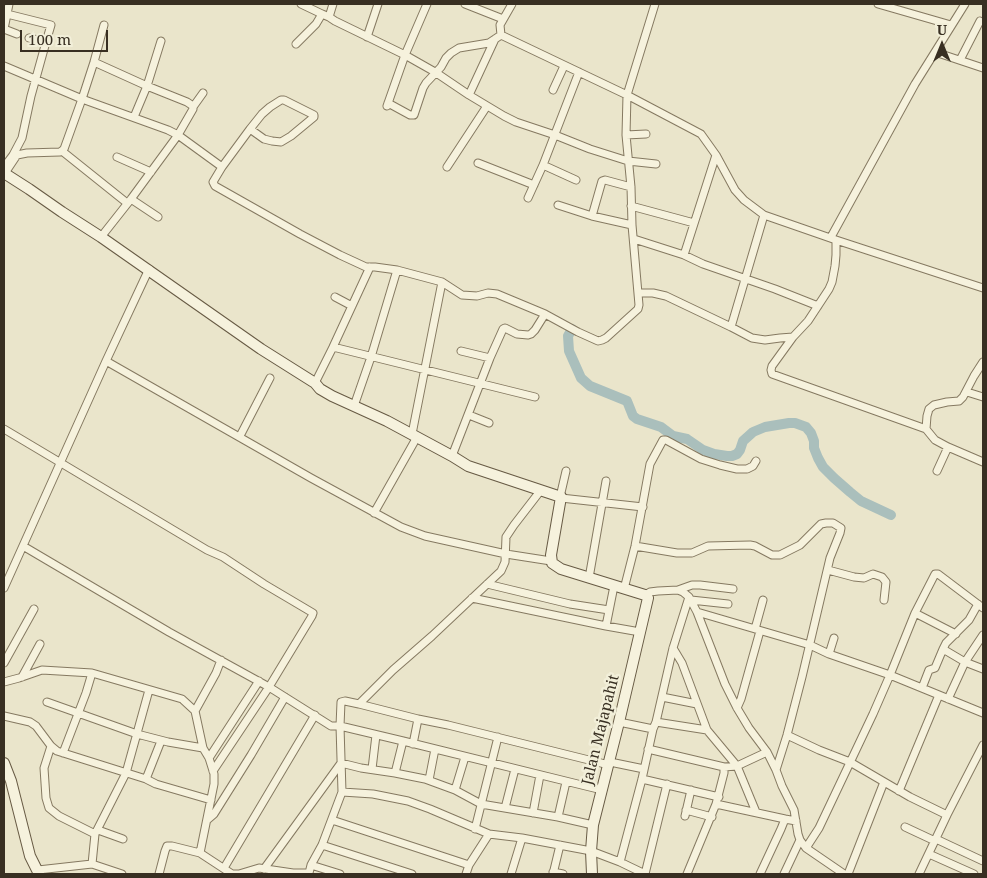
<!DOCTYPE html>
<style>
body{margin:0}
#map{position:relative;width:987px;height:878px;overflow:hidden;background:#eae5cb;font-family:"Noto Serif",serif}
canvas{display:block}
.frame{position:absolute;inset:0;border:5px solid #382f22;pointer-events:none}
.north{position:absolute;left:917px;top:20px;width:50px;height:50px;-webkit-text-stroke:4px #f2efd9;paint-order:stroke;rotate:0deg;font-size:14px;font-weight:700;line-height:20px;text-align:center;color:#382f22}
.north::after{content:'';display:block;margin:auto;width:18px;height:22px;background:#382f22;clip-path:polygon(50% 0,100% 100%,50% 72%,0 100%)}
.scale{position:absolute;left:20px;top:30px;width:88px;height:22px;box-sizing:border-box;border:2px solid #382f22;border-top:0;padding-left:6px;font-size:15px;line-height:18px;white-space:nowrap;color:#382f22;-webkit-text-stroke:4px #f2efd9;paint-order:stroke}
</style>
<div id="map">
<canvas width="987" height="878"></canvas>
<div class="frame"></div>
<div class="north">U</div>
<div class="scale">100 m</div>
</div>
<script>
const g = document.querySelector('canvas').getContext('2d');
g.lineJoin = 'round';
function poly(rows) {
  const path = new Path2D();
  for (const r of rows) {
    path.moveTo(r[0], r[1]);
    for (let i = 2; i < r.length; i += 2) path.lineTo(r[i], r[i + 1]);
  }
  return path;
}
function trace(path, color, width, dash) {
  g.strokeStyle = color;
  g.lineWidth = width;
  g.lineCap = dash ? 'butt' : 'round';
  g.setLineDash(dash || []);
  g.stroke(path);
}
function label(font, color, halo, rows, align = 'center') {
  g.font = font + ' "Noto Serif",serif';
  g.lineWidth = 5;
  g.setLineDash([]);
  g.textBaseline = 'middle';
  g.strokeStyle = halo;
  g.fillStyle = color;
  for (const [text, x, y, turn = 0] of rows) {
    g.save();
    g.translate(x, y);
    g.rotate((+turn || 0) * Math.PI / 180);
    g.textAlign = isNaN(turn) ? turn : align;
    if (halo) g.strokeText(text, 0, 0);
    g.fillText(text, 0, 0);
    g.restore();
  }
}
const river = poly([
 [572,329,568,336,569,351,581,378,590,386,627,401,633,416,637,419,661,427,673,436,687,439,703,450,714,454,727,456,732,456,737,454,740,450,743,441,753,432,765,427,789,423,795,423,806,427,811,433,814,441,814,448,818,458,823,467,834,478,850,492,861,501,891,515]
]);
const street = poly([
 [301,4,322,14],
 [333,4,329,17,335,21,405,55,435,72,469,95,504,116,516,122,555,135,590,149,628,161,656,164],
 [465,4,503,19],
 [512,4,500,25,501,35,627,95,701,134,716,155,735,190,744,200,764,215,836,240,983,288],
 [878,4,951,25],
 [7,14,51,25,46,42],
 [4,29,9,4],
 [4,29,17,34],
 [367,37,378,4],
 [296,44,316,24,322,14,329,17],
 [935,52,983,68],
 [960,60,980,21],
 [94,62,147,86,187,102,193,106,193,109,178,135,131,199,101,237],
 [4,66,82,99,168,130,178,135,222,167],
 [553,90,564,66],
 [469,95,495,39],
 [388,103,410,115,414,115,423,88,426,83,441,67,446,58,451,53,459,48,489,43,501,35],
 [387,106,405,55,427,4],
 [193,107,203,93],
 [134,117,147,86,161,41],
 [250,129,264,139,272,141,281,142,291,136,314,117,314,115,284,100,281,100,270,107,262,114,250,129,222,167,213,182,215,186,300,234,340,255,366,267,375,267,397,270,371,357,354,406],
 [626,135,646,134],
 [62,151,127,203],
 [117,157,151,172],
 [478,163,534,185],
 [543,165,576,180],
 [4,167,13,155,22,138,31,96,46,42,29,38],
 [447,167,487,106],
 [5,173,17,155,27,153,60,152,64,149,82,99,94,62,104,25],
 [528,198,543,165,579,72],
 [131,199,158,217],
 [558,205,592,216,632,225],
 [631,206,694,223],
 [592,216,602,181,605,180,631,187],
 [831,237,915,84,965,4],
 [634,239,684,255,703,264,775,289,818,306],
 [684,255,716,155],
 [397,270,442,282],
 [638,293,653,293,666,296,731,327,752,338,765,340,780,338,793,337,808,321,829,289,832,282,835,266,836,255,836,240],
 [335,297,352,306],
 [731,327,764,215],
 [793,337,772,366,771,370,772,374,926,429,935,440,948,447,983,462],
 [333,347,535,397],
 [461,351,490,358],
 [106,361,311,478,401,527,425,536,506,554,551,561],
 [315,383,333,347,370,267],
 [967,392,983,397],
 [469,415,489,423],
 [4,429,207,550,223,557,264,584,313,613,312,616,269,687,213,771],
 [926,429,927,416,929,409,934,405,947,402,959,401,963,397,974,376,983,362],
 [412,434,442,282,462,295,477,296,488,293,497,294,545,314],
 [240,436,270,378],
 [452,456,490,358,503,329,505,328,517,334,528,335,531,334,535,330,545,314,578,332,598,341,602,340,606,338,638,309,639,305,632,225,631,187,626,135,627,95,655,4],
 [937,471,948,447],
 [560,497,566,471],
 [561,498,643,507],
 [374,513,417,437],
 [23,546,169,632,269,687,331,726,340,726,403,741,602,790],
 [635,546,677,553,692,553,708,546,750,545,755,546,772,555,780,555,800,545,821,524,826,523,833,523,841,528,840,533,830,558,802,677,787,735,776,770],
 [828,570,854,577,864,578,873,574,882,577,886,582,884,600],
 [589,578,606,481],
 [487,584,570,604,609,610],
 [4,588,106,361,149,269],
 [624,589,635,546,650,464,663,440,666,440,701,459,720,465,737,469,747,469,753,466,756,461],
 [645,595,650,592,658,591,678,590,692,585,700,585,733,589],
 [689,597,697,612,810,645,829,654,890,675,983,713],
 [472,598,606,626,640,632],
 [691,600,728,604],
 [978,604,969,620,946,643,943,649,965,662,983,669],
 [697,612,725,684,737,708,749,728,767,752,776,770,782,786,794,810,798,834,800,840,806,848,844,874],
 [915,613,956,634],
 [606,626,614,586],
 [755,629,763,600],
 [673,648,682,663,707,730,737,766,756,812],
 [829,654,834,638],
 [4,663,34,609],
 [22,677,40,644],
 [4,682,19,678,42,670,92,673,182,699,195,711,203,748,209,758,214,774,214,784,200,853,232,874,239,874,259,868,293,873,309,873,311,865,322,845,342,792,340,726,341,702,345,701,359,704,393,670,432,636,501,571,505,562,506,537,514,525,541,490],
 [922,688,929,670,935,668,943,649],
 [662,697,697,704],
 [948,699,965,662,983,635],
 [47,702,137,734,168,742,203,748],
 [359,704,418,719,448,725,609,765],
 [737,708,741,699,760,631],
 [195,711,216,673,221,660],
 [4,716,30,722,36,726,51,746,57,751,146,779,156,784,211,800],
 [619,722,653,729],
 [656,722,707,730],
 [787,735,819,750,850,762,910,797,947,815],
 [413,744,418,719],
 [51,746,44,768,46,798,49,808,59,816,95,834],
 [648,749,724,767],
 [63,753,86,693,92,673],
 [209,758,259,681],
 [610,762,644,769],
 [372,769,376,735],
 [395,773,403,741],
 [146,779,161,741],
 [642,779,719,797],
 [429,780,435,749],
 [455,790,465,757],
 [899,791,939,695],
 [342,792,373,794,408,801,430,809,489,834,522,838,591,851,620,862,645,874],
 [716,804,785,819],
 [505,808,515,769],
 [686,810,712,817],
 [533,813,540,775],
 [685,816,691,790],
 [558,817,566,782],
 [207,820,214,814,251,755,285,697],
 [332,820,469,865],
 [905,827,935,841],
 [475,829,498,737],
 [98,830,123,839],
 [936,839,983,861],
 [322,845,412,874],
 [806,848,819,828,873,714,890,675,915,613,935,574,938,574,983,608],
 [929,854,974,874],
 [620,862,642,779,653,729,656,722,673,648,689,597,683,592,678,590],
 [92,864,95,834,126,773,149,690],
 [311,865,340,874],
 [224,868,315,715],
 [264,869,341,763,361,768,395,773,425,779,455,790,481,804,558,817,593,825],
 [38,870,92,864,122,874],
 [553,872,563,874],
 [159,874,165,851,167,846,172,846,200,853],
 [466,874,469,865,489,834],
 [511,874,522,838],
 [553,874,560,845],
 [645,874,667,784],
 [687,874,716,804,724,773,724,767,737,766,767,752],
 [760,874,781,829,785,819,796,821],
 [784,874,800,840],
 [848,874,884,782],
 [919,874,947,815,983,745]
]);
const secondary = poly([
 [4,173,29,189,62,212,101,237,261,349,315,383,320,389,332,396,387,421,452,456,468,466,561,497,551,555,552,563,561,569,645,595,648,598,619,722,593,825,591,851,592,874],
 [4,763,11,781,30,856,39,874]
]);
const streetNames = [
 ["Jalan Majapahit",601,730,-76]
];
trace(river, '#aabfbc', 10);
trace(street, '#857961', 9);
trace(secondary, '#675a44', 12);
trace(street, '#f6f2dd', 7);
trace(secondary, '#f6f2dd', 10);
label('15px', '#382f22', '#f2efd9', streetNames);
</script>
